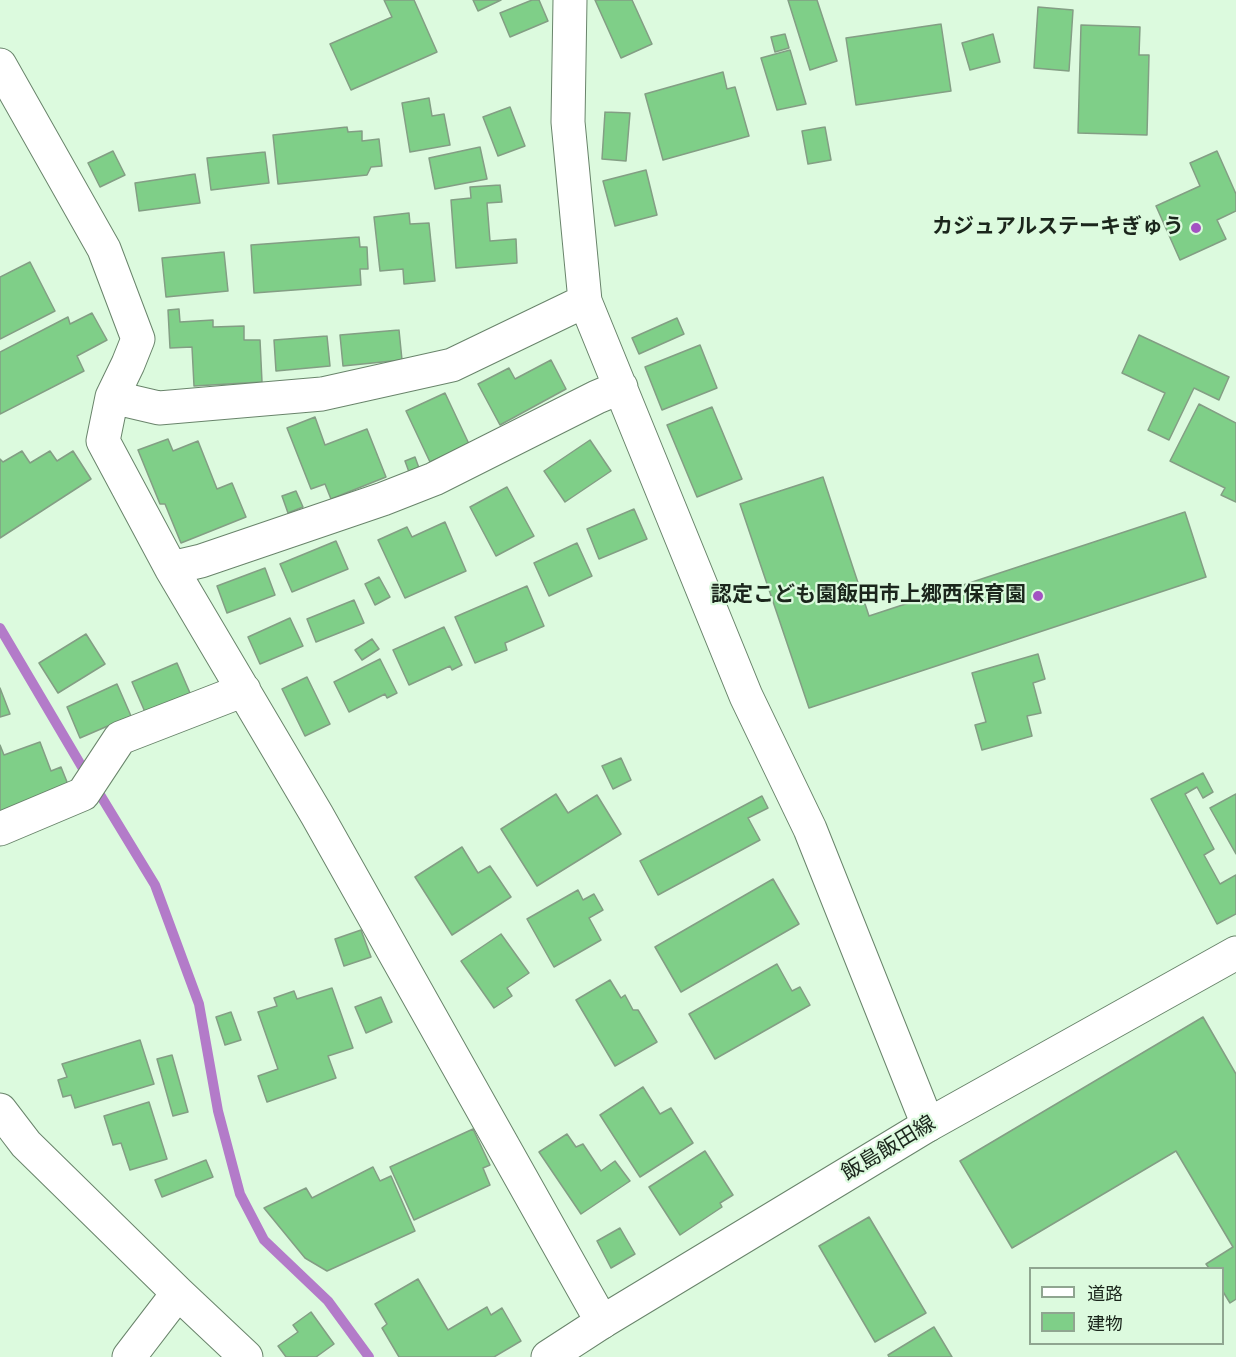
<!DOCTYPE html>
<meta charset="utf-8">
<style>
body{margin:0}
#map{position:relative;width:1236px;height:1357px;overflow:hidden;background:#dcfade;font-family:"Times New Roman","Noto Sans JP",serif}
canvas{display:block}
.legend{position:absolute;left:1029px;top:1267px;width:195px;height:78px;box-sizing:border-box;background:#dcfade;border:2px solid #8fa590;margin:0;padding:8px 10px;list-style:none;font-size:18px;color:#1b261c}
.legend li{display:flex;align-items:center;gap:12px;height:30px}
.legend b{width:30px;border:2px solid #8fa590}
</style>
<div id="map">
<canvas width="1236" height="1357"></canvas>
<ul class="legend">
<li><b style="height:8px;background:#fff"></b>道路</li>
<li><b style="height:16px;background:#7fcf88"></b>建物</li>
</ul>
</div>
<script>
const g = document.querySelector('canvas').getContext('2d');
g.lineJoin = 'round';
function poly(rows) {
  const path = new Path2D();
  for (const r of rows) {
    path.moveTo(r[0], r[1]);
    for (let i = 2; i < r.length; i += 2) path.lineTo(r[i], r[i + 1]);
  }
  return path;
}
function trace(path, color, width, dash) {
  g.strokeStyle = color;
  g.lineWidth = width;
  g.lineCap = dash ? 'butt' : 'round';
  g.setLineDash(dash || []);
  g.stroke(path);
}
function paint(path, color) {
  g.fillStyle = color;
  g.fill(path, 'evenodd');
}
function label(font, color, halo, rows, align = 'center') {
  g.font = font + ' "Times New Roman","Noto Sans JP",serif';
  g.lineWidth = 4.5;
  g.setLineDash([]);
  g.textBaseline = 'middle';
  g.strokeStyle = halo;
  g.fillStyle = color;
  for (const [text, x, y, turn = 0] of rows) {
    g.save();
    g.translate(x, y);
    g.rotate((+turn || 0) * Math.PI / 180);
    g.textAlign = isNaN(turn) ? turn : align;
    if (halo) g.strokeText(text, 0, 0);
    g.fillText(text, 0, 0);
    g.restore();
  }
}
const stream = poly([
 [0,628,85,772],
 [99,793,155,885,199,1004,218,1111,240,1194,264,1240,328,1301,369,1357]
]);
const building = poly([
 [384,0,414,0,437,52,351,90,330,44,392,17,384,0],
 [473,0,501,0,478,11,473,0],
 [532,0,539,0,548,21,510,37,500,13,532,0],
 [595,0,632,0,652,44,621,58,595,0],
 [788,0,817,0,837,61,810,70,788,0],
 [1038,7,1073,10,1069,71,1034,68,1038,7],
 [941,24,951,91,856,105,846,38,941,24],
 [1081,25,1140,27,1139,55,1149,55,1147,135,1078,133,1081,25],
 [785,34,789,48,775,52,771,37,785,34],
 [993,34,1000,62,970,70,962,43,993,34],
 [790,50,806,104,777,110,761,58,790,50],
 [723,72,727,89,735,87,749,136,663,160,645,94,723,72],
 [429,98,432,116,444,114,450,145,410,152,402,103,429,98],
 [510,107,525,146,498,156,483,117,510,107],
 [605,112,630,113,626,161,602,159,605,112],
 [347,127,348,132,362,131,362,141,379,139,382,166,371,167,367,175,278,184,273,135,347,127],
 [825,127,831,160,808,164,802,131,825,127],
 [480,147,487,179,435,189,429,158,480,147],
 [113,151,125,175,100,187,88,163,113,151],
 [1217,151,1236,194,1236,211,1217,220,1226,239,1180,260,1156,206,1200,186,1190,163,1217,151],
 [265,152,269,183,211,190,207,158,265,152],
 [646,170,657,215,615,226,603,181,646,170],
 [195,174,200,203,139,211,135,183,195,174],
 [500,185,502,202,487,203,490,241,516,239,517,263,456,268,451,200,471,198,470,187,500,185],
 [409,213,410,224,429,223,435,281,404,284,403,269,380,271,374,217,409,213],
 [359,237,360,247,367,247,368,269,360,269,361,285,254,293,251,245,359,237],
 [224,252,228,291,166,297,162,258,224,252],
 [30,262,55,311,0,339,0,277,30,262],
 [179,309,180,322,213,320,213,327,244,326,244,340,260,340,262,382,194,386,192,347,170,348,168,310,179,309],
 [92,313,107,340,77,356,84,371,0,414,0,352,68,317,70,324,92,313],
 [677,318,684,334,639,354,632,338,677,318],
 [399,330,402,360,343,366,340,335,399,330],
 [1139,335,1229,377,1219,400,1194,388,1169,440,1148,430,1165,393,1122,373,1139,335],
 [327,336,330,366,276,371,274,340,327,336],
 [700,345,717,388,662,410,645,367,700,345],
 [551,360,566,389,500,425,478,384,509,368,515,379,551,360],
 [445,393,469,444,430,462,406,411,445,393],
 [1199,404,1236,423,1236,502,1221,495,1225,488,1170,461,1199,404],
 [712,407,742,479,697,497,667,425,712,407],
 [315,417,325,445,367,429,386,477,331,499,325,484,311,489,287,428,315,417],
 [168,439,173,451,198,441,217,489,232,483,246,517,181,543,165,504,160,504,138,450,168,439],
 [590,440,611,471,565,502,544,471,590,440],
 [22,451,30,463,50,451,57,461,73,451,91,479,0,538,0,459,3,462,22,451],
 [415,457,419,468,409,472,405,461,415,457],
 [823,477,869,616,1185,512,1206,577,809,708,740,504,823,477],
 [507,487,534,536,496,556,470,507,507,487],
 [296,491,303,507,288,513,282,496,296,491],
 [634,509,647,539,599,559,587,529,634,509],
 [445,522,466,571,405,598,378,540,407,527,412,537,445,522],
 [336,541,348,569,292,592,280,564,336,541],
 [577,543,592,576,549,596,534,563,577,543],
 [265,568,275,595,227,613,217,586,265,568],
 [379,577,390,597,375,605,365,584,379,577],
 [527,586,544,626,505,643,507,650,475,663,455,617,527,586],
 [354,600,364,623,316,642,307,619,354,600],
 [290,618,303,646,260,664,248,637,290,618],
 [444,627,462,665,452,670,450,666,409,685,393,650,444,627],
 [86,634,105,664,58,693,39,663,86,634],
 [372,639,379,649,362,660,355,650,372,639],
 [1038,654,1045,679,1033,683,1041,713,1027,716,1032,736,982,750,975,725,986,722,972,673,1038,654],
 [380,659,397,693,387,698,385,694,349,712,334,682,380,659],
 [177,663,190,693,145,712,132,682,177,663],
 [307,677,330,724,305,736,282,689,307,677],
 [117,684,131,716,80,738,67,707,117,684],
 [0,688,10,714,0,717,0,688],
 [40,742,51,771,61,767,69,787,0,812,0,745,4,755,40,742],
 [621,758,631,780,613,789,602,766,621,758],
 [1203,773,1213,792,1203,798,1197,787,1185,794,1214,849,1204,855,1220,884,1236,875,1236,914,1217,924,1151,799,1203,773],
 [556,794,568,813,597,795,621,834,537,886,501,829,556,794],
 [1236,794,1236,854,1210,808,1236,794],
 [762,796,768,808,748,818,760,840,658,895,640,861,762,796],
 [462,847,478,873,490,866,511,897,452,935,415,877,462,847],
 [773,879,799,924,681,992,655,947,773,879],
 [578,890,583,900,594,894,603,910,589,918,601,940,554,967,527,919,578,890],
 [361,930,371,957,344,966,335,939,361,930],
 [501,934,529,973,507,988,512,996,494,1008,461,961,501,934],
 [777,964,792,991,800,987,810,1005,715,1059,689,1014,777,964],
 [610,980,621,998,625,995,633,1010,638,1010,657,1042,615,1066,576,1000,610,980],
 [332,988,353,1048,328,1056,336,1078,267,1102,258,1076,278,1069,258,1012,277,1006,274,998,294,991,297,999,332,988],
 [381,997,392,1022,366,1033,355,1007,381,997],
 [231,1012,241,1040,225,1045,216,1017,231,1012],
 [1203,1017,1236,1074,1236,1299,1230,1303,1222,1290,1222,1268,1209,1268,1206,1264,1233,1247,1176,1151,1012,1248,960,1161,1203,1017],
 [140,1040,154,1084,75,1108,71,1095,63,1097,58,1080,67,1077,62,1064,140,1040],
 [172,1055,188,1112,173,1116,157,1059,172,1055],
 [643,1087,660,1114,671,1108,693,1143,640,1177,600,1115,643,1087],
 [149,1102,167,1159,130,1170,121,1143,113,1145,104,1116,149,1102],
 [473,1129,490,1165,483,1168,490,1185,414,1220,390,1167,473,1129],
 [567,1134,576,1147,583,1144,601,1171,615,1161,630,1181,581,1214,539,1152,567,1134],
 [705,1151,733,1195,720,1203,722,1207,680,1235,649,1187,705,1151],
 [206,1160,213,1177,162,1197,155,1180,206,1160],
 [373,1167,380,1181,391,1176,415,1231,327,1271,305,1258,264,1208,306,1188,312,1198,373,1167],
 [869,1217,926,1313,875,1342,819,1246,869,1217],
 [620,1228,635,1254,611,1268,597,1241,620,1228],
 [418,1279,448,1330,487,1307,491,1315,502,1308,521,1341,494,1357,399,1357,382,1328,387,1324,375,1304,418,1279],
 [311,1312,334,1344,316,1357,286,1357,278,1346,298,1332,293,1325,311,1312],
 [934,1327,952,1357,889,1357,888,1355,934,1327]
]);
const minor = poly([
 [570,0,568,122,585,301,746,696,810,829,928,1125],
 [0,65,104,249,138,339,128,364,112,397,103,441,171,568,317,815,602,1322],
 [112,397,159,408,322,394,452,365,585,301],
 [171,568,201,561,383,499,434,479,597,397,621,387],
 [0,829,83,794,120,738,244,690],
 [0,1110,26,1144,178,1293,246,1357],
 [129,1357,178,1293]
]);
const major = poly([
 [548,1357,602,1322,928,1125,1236,953]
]);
const markers = [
 [1196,228,6,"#a352c2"],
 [1038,596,6,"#a352c2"]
];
const poiNames = [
 ["カジュアルステーキぎゅう",1184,228],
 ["認定こども園飯田市上郷西保育園",1026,596]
];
const streetNames = [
 ["飯島飯田線",889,1149,-31]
];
trace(stream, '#b37bc9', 10);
paint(building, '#7fcf88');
trace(building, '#839e84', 1.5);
trace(minor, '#69846b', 35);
trace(major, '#69846b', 35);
trace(minor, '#fff', 33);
trace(major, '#fff', 33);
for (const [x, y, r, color] of markers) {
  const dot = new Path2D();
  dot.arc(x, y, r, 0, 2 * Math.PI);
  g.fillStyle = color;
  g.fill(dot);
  trace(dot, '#dcfade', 2);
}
label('bold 21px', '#1b261c', '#dcfade', poiNames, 'right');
label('21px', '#1b261c', '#dcfade', streetNames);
</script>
